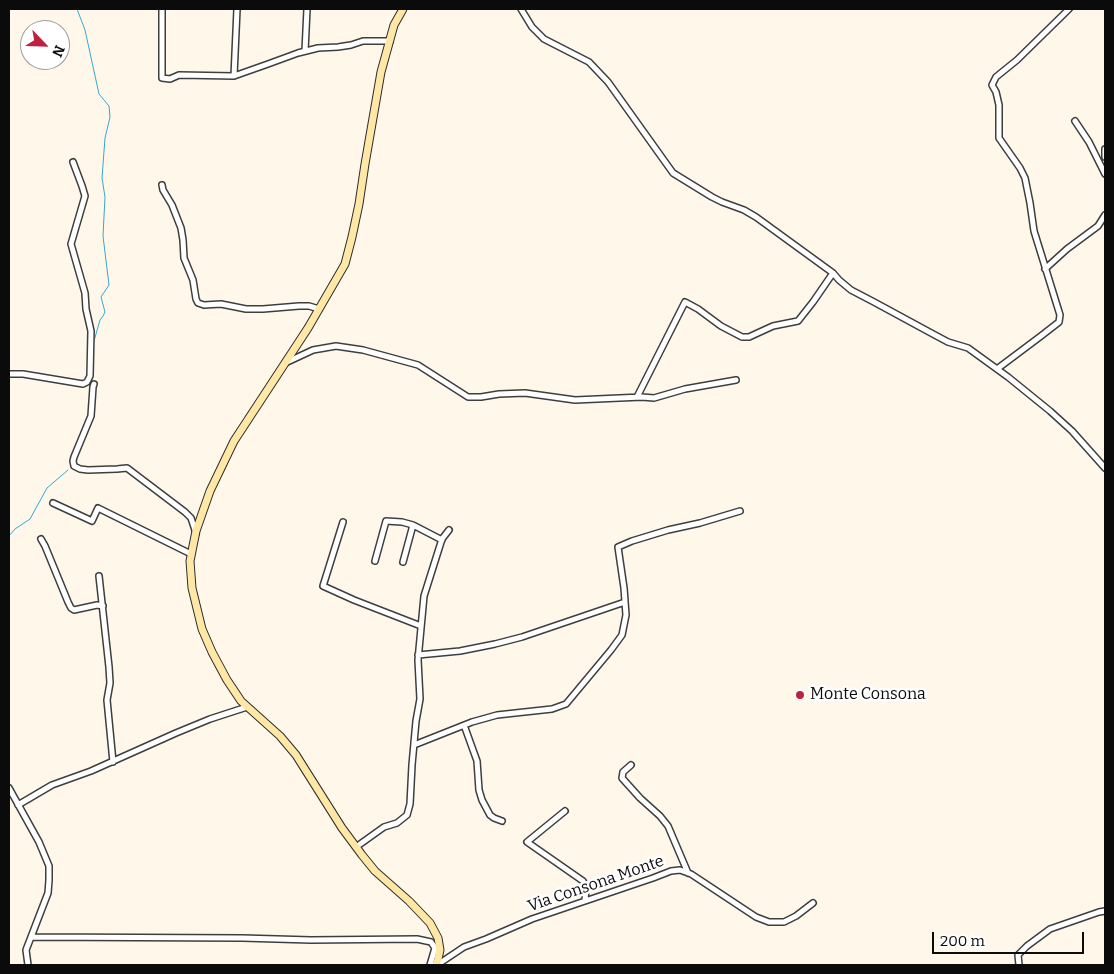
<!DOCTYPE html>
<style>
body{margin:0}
#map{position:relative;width:1114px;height:974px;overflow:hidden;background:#fff8ea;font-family:Bitter,serif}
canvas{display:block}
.frame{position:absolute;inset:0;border:10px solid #0b0b0b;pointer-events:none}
.north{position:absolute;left:20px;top:20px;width:50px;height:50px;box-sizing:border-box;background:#fff;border:1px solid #9d9d9d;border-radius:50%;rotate:114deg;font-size:14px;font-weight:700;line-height:20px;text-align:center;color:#0b0b0b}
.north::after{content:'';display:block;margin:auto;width:18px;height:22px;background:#be203f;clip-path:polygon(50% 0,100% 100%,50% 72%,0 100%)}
.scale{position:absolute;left:932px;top:932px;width:152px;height:22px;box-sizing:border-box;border:2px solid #0b0b0b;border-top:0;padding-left:6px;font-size:15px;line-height:18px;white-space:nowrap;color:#0b0b0b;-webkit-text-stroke:4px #fff;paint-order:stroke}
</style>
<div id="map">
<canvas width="1114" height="974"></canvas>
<div class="frame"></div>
<div class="north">N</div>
<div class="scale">200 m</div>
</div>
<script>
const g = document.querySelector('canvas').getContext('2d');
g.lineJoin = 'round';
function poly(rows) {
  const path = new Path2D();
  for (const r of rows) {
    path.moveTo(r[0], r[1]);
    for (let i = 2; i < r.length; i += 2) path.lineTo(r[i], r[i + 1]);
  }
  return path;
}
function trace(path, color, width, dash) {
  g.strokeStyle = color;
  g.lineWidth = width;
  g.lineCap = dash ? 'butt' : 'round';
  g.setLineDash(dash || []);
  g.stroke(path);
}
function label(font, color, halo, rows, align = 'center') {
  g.font = font + ' Bitter,serif';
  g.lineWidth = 5;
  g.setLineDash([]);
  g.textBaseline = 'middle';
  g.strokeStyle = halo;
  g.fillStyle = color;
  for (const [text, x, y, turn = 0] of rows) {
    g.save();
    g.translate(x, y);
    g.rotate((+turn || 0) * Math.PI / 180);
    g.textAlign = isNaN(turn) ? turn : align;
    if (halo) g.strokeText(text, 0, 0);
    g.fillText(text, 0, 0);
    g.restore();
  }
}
const stream = poly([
 [77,9,85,30,99,94,109,106,110,117,105,138,102,178,105,197,103,236,109,285,101,297,105,312,103,316,100,320,94,341],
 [9,536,15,529,30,519,47,488,68,470]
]);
const minor = poly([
 [162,9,162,78,170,79,179,75,234,76,268,64,298,53,318,48,338,47,351,45,363,41,390,41],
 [521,9,532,27,544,39,589,62,608,82,673,173,712,197,722,202,744,210,756,217,833,273,839,280,851,290,874,302,933,334,948,342,968,348,1008,377,1050,411,1072,431,1105,468],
 [305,51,307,9],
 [234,76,237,9],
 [1075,121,1089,142,1105,174],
 [1105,149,1105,157],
 [162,185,163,190,172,205,181,228,183,240,184,258,193,280,196,299,198,303,204,305,221,304,246,309,263,309,299,306,309,306,319,309],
 [1045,269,1067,249,1098,226,1105,215],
 [285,363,313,350,336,346,363,350,418,365,468,397,481,397,499,394,525,393,575,400,642,397,654,398,685,389,736,380],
 [997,369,1041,336,1059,322,1060,315,1034,231,1030,203,1025,178,1020,168,999,138,999,105,996,92,992,85,996,77,1017,60,1069,9],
 [9,374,23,374,83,384,87,382,90,376,91,331,86,309,85,293,71,244,85,196,82,186,73,162],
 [94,384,93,387,91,416,74,457,73,461,74,466,80,469,88,470,117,469,127,468,185,512,191,518,196,533],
 [637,397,685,302,698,309,721,326,742,337,749,337,773,326,798,321,813,302,833,273],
 [53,503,92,521,98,508,191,554],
 [343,522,323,586,354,600,421,626],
 [41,539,45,546,68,602,71,608,74,610,97,605,103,606],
 [375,561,386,521,402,522,413,525,442,540],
 [403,562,413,525],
 [99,576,109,667,110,683,107,700,113,762],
 [418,655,460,651,495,644,522,637,625,602],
 [464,725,477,761,479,790,482,800,490,815,494,818,502,821],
 [414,745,472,722,497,715,552,709,566,704,611,650,622,635,626,615,624,588,618,547,632,541,668,530,700,523,740,511],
 [631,765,623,772,622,778,640,798,660,816,668,826,688,873],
 [9,788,39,842,49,866,49,880,48,893,26,950,28,965],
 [18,805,52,785,91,771,176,733,210,719,247,707],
 [565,811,527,842,583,881,586,887,585,901],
 [356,847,384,827,397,823,407,815,410,804,412,765,416,721,420,699,418,660,424,596,442,539,449,530],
 [31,937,242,938,311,940,417,939,431,942,435,948,430,965],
 [437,965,464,947,486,939,532,919,653,878,671,871,680,870,691,874,756,917,769,922,784,922,796,916,813,903],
 [1019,965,1018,955,1027,946,1050,929,1099,912,1105,911]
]);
const secondary = poly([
 [403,9,394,25,381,72,365,164,359,204,352,237,345,264,308,328,234,441,210,491,196,531,190,561,192,588,202,629,212,652,227,680,241,701,280,736,296,755,342,828,362,855,375,871,409,901,430,923,438,938,440,950,438,959,436,965]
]);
const markers = [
 [800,695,5,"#be203f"]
];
const poiNames = [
 ["Monte Consona",810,695]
];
const streetNames = [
 ["Via Consona Monte",596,884,-19]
];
trace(stream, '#32a8d0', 1);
trace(minor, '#3e3e3e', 8);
trace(secondary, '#2d2d2d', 9);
trace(minor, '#fff', 5);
trace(secondary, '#ffe8a5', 7);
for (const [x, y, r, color] of markers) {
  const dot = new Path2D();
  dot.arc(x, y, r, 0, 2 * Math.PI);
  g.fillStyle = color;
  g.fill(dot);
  trace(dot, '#fff', 2);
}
label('16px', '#0b0b0b', '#fff', poiNames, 'left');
label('16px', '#0b0b0b', '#fff', streetNames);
</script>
